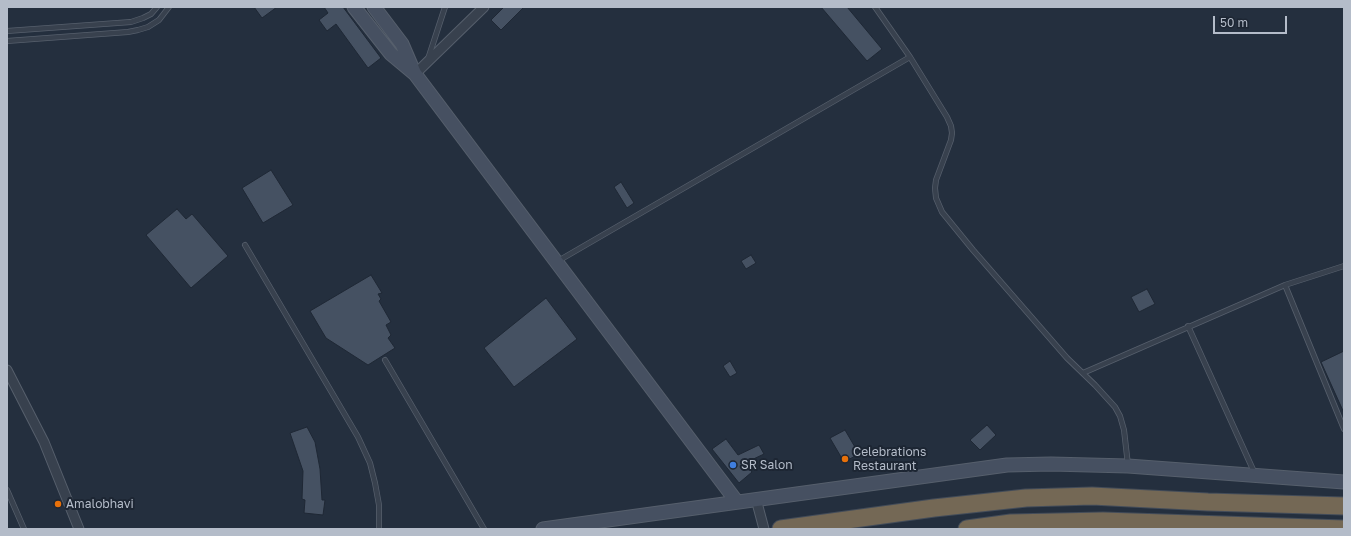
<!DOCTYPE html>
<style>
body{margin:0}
#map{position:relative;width:1351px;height:536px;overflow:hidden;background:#242f3e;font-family:"Golos Text",sans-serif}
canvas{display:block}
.frame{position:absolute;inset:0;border:8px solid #b4bcc9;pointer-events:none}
.scale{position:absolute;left:1213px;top:16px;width:74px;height:18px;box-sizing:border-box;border:2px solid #b4bcc9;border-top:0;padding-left:5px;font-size:12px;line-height:14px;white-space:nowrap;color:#b4bcc9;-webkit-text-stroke:3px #1d2633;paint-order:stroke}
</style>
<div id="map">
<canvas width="1351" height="536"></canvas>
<div class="frame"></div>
<div class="scale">50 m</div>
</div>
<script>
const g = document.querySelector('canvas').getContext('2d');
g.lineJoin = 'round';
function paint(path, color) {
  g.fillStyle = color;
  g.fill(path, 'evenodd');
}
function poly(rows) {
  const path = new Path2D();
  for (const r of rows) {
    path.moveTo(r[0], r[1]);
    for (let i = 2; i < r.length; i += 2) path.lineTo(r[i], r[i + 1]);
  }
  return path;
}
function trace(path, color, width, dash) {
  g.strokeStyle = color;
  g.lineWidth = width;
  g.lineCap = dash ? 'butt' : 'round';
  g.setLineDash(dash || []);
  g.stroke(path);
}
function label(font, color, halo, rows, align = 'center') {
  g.font = font + ' "Golos Text",sans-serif';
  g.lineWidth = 4;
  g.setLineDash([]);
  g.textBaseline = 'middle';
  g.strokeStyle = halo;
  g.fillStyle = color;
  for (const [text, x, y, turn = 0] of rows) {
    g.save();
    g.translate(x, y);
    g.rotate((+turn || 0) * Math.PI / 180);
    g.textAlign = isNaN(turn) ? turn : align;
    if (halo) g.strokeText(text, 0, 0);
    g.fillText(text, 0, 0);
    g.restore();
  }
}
const building = poly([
 [254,7,277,7,262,18,254,7],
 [324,7,343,7,381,58,368,68,336,24,327,31,319,20,328,13,324,7],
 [504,7,524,7,501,30,491,20,504,7],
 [821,7,847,7,882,49,867,61,821,7],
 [271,170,293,205,263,223,242,188,271,170],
 [621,182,634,203,627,208,614,187,621,182],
 [177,209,186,219,192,214,228,256,191,288,146,235,177,209],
 [751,255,756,263,746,269,741,261,751,255],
 [371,275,382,293,378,294,381,299,379,301,391,322,386,325,391,335,388,338,395,348,368,365,326,338,310,311,371,275],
 [1147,289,1155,304,1139,312,1131,297,1147,289],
 [546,298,577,339,514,387,484,348,546,298],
 [1344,351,1344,413,1321,362,1344,351],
 [730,361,737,373,730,377,723,366,730,361],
 [987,425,996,435,980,450,970,440,987,425],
 [307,427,315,442,320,469,322,500,325,500,323,515,304,513,305,500,302,499,303,471,290,433,307,427],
 [845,430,859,454,844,462,830,438,845,430],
 [726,439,738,455,759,445,764,454,745,463,752,472,739,483,712,449,726,439]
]);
const lane = poly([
 [875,7,910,57,947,117,951,126,952,133,951,140,936,180,935,188,936,198,942,212,973,250,1067,358,1095,385,1115,407,1120,416,1124,430,1128,465],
 [7,31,131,22,143,18,151,14,157,7],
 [7,41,128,32,138,30,148,27,159,20,169,7],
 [428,59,445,7],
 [245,245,358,437,370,463,375,483,379,505,379,529],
 [558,261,910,57],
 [1285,285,1344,429],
 [1188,326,1255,474],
 [385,360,484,529],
 [1083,373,1285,285,1344,266],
 [7,490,24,529]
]);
const street = poly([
 [415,74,484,7],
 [7,370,44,442,79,529],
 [756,499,764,529]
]);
const secondary = poly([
 [354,7,391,54,415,74,737,502],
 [374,7,402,44,414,72],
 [543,529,1007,465,1051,464,1128,466,1344,482]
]);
const highway = poly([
 [781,529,934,508,1026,498,1092,496,1208,502,1344,506],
 [967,529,1011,523,1103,521,1344,529]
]);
const markers = [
 [845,459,4,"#e8710a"],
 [733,465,4,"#3f7fe0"],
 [58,504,4,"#e8710a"]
];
const poiNames = [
 ["Celebrations",853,452],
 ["Restaurant",853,466],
 ["SR Salon",741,465],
 ["Amalobhavi",66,504]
];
paint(building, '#455162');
trace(building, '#1f2835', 1);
trace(lane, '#565f6c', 6);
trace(street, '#565f6c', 11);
trace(secondary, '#565f6c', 15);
trace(highway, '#434c59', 19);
trace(lane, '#38414e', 4.5);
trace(street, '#38414e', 9);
trace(secondary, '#465061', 13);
trace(highway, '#746855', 17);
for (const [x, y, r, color] of markers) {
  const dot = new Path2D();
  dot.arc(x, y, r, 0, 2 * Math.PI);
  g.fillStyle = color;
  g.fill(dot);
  trace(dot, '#1d2633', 1.5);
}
label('12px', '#b4bcc9', '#1d2633', poiNames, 'left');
</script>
